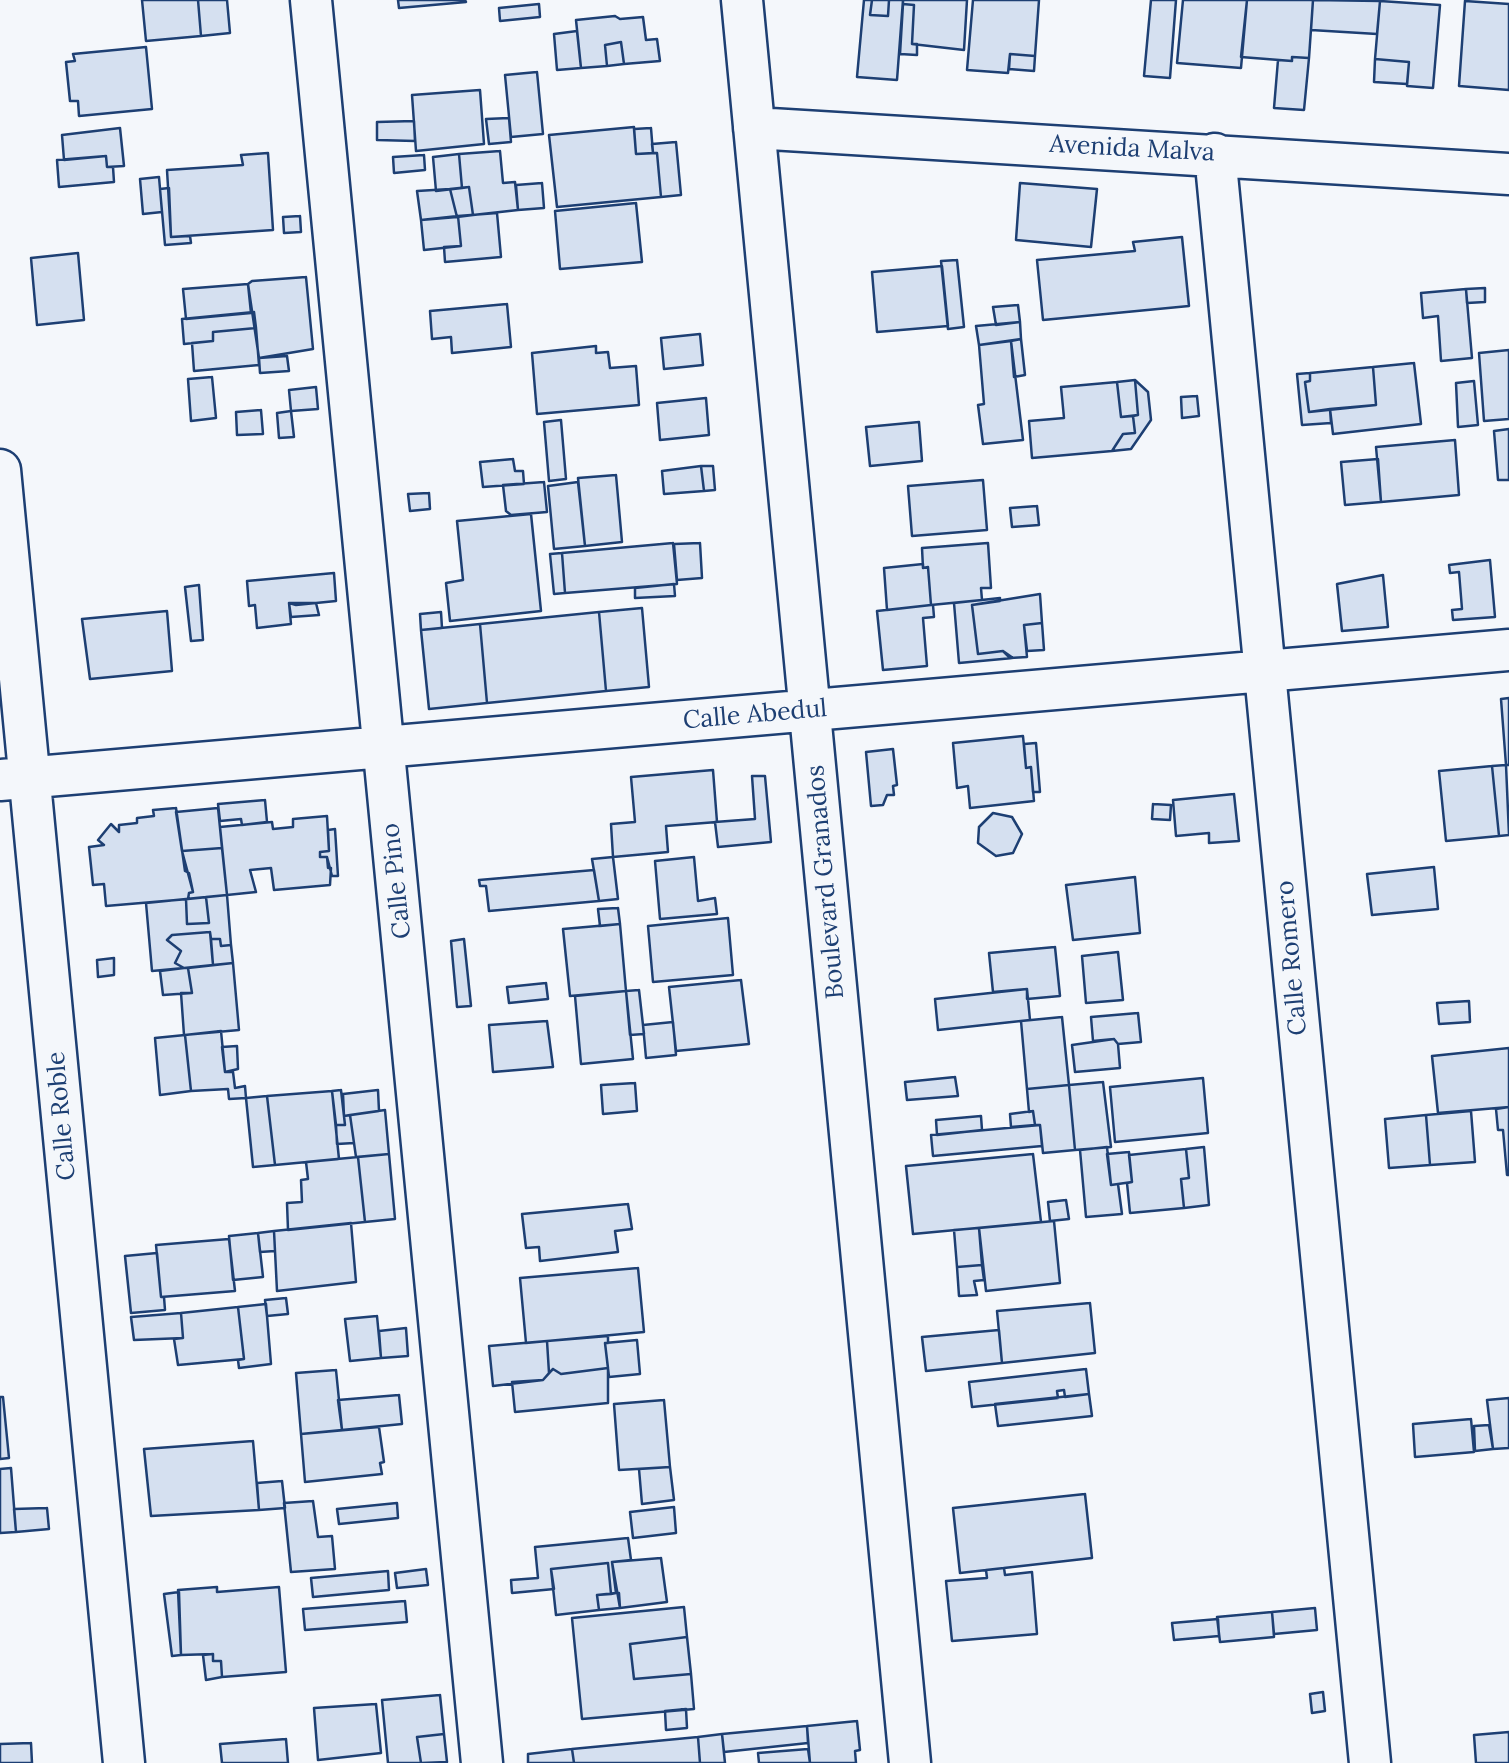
<!DOCTYPE html>
<style>
body{margin:0}
canvas{display:block;background:#f4f7fb}
</style>
<canvas width="1509" height="1763"></canvas>
<script>
const g = document.querySelector('canvas').getContext('2d');
g.lineJoin = 'round';
function paint(path, color) {
  g.fillStyle = color;
  g.fill(path, 'evenodd');
}
function poly(rows) {
  const path = new Path2D();
  for (const r of rows) {
    path.moveTo(r[0], r[1]);
    for (let i = 2; i < r.length; i += 2) path.lineTo(r[i], r[i + 1]);
  }
  return path;
}
function trace(path, color, width, dash) {
  g.strokeStyle = color;
  g.lineWidth = width;
  g.lineCap = dash ? 'butt' : 'round';
  g.setLineDash(dash || []);
  g.stroke(path);
}
function label(font, color, halo, rows, align = 'center') {
  g.font = font + ' Lora,serif';
  g.lineWidth = 8;
  g.setLineDash([]);
  g.textBaseline = 'middle';
  g.strokeStyle = halo;
  g.fillStyle = color;
  for (const [text, x, y, turn = 0] of rows) {
    g.save();
    g.translate(x, y);
    g.rotate((+turn || 0) * Math.PI / 180);
    g.textAlign = isNaN(turn) ? turn : align;
    if (halo) g.strokeText(text, 0, 0);
    g.fillText(text, 0, 0);
    g.restore();
  }
}
const building = poly([
 [142,0,198,0,201,36,146,41,142,0],
 [198,0,227,0,230,33,201,36,198,0],
 [398,0,465,0,466,2,399,8,398,0],
 [864,0,872,0,870,15,888,16,889,0,903,0,897,80,857,77,864,0],
 [872,0,889,0,888,16,870,15,872,0],
 [903,0,967,0,964,50,912,44,914,5,903,4,903,0],
 [973,0,1039,0,1035,56,1010,54,1008,73,967,70,973,0],
 [1151,0,1176,0,1170,78,1144,76,1151,0],
 [1183,0,1247,0,1241,68,1177,63,1183,0],
 [1247,0,1313,0,1309,58,1292,57,1292,61,1241,57,1247,0],
 [1313,0,1380,1,1377,34,1311,30,1313,0],
 [1380,1,1440,5,1433,88,1407,86,1409,62,1375,59,1380,1],
 [1465,1,1509,4,1509,90,1459,86,1465,1],
 [539,4,540,17,500,21,499,8,539,4],
 [903,4,914,5,912,44,917,44,917,55,900,54,903,4],
 [615,16,620,19,643,17,646,40,657,39,660,61,624,64,621,42,605,45,607,66,581,68,576,20,615,16],
 [577,31,581,68,557,70,554,34,577,31],
 [621,42,624,64,607,66,605,45,621,42],
 [146,47,152,109,79,116,78,101,70,101,66,62,75,61,73,54,146,47],
 [1010,54,1035,56,1034,71,1009,69,1010,54],
 [1292,57,1309,58,1304,110,1274,108,1278,60,1292,61,1292,57],
 [1375,59,1409,62,1407,84,1374,82,1375,59],
 [537,72,543,134,511,137,505,75,537,72],
 [480,90,484,144,416,151,412,95,480,90],
 [509,118,511,142,489,144,486,119,509,118],
 [414,121,415,141,377,140,377,122,414,121],
 [634,127,636,154,657,153,661,197,557,207,549,135,634,127],
 [120,128,124,166,107,167,106,156,64,160,62,135,120,128],
 [651,128,653,153,636,154,634,129,651,128],
 [676,142,681,195,661,197,657,153,653,153,652,144,676,142],
 [500,151,503,183,515,182,518,210,473,215,469,187,462,188,459,154,500,151],
 [268,153,273,230,171,237,167,170,243,165,241,155,268,153],
 [459,154,462,188,436,191,433,157,459,154],
 [424,155,425,170,394,173,393,157,424,155],
 [106,156,107,167,113,167,114,182,59,187,57,160,106,156],
 [159,177,162,212,143,214,140,179,159,177],
 [542,183,544,208,518,210,516,185,542,183],
 [1020,183,1097,189,1091,247,1016,240,1020,183],
 [469,187,473,215,457,217,450,189,469,187],
 [169,188,171,237,190,236,191,243,165,245,160,189,169,188],
 [450,189,457,217,421,220,417,191,450,189],
 [636,203,642,262,560,269,555,211,636,203],
 [497,213,501,257,445,262,444,247,461,246,458,216,497,213],
 [300,216,301,232,284,233,283,217,300,216],
 [458,216,461,246,424,250,421,220,458,216],
 [1182,237,1189,306,1043,320,1037,260,1135,251,1133,242,1182,237],
 [78,253,84,320,37,325,31,258,78,253],
 [957,260,964,327,948,329,941,261,957,260],
 [942,266,948,326,877,332,872,272,942,266],
 [306,277,313,349,259,358,248,284,252,281,306,277],
 [248,284,251,313,186,319,183,289,248,284],
 [1485,288,1485,302,1467,303,1466,289,1485,288],
 [1466,289,1472,358,1441,361,1438,316,1423,318,1421,293,1466,289],
 [507,304,511,347,452,353,451,337,432,339,430,311,507,304],
 [1018,305,1020,322,996,325,993,307,1018,305],
 [254,312,256,328,213,332,213,341,184,344,182,319,254,312],
 [1020,322,1021,339,979,345,976,326,1020,322],
 [256,328,259,365,194,371,192,343,213,341,213,332,256,328],
 [700,334,703,365,664,369,661,338,700,334],
 [1021,339,1025,375,1014,377,1011,341,1021,339],
 [1011,341,1023,440,983,444,978,405,984,404,979,345,1011,341],
 [596,346,596,353,608,352,610,368,636,366,639,405,537,414,532,353,596,346],
 [1509,350,1509,419,1484,421,1479,353,1509,350],
 [287,356,289,371,260,373,259,358,287,356],
 [1414,363,1421,424,1333,434,1330,409,1376,405,1373,367,1414,363],
 [1373,367,1376,405,1309,412,1305,382,1310,381,1310,373,1373,367],
 [1310,373,1310,381,1305,382,1309,412,1330,409,1331,423,1302,425,1297,374,1310,373],
 [212,377,216,418,191,421,188,379,212,377],
 [1135,380,1148,392,1151,420,1131,449,1112,451,1123,434,1135,433,1133,416,1138,415,1135,380],
 [1135,380,1138,415,1121,417,1117,382,1135,380],
 [1474,381,1478,425,1458,427,1456,383,1474,381],
 [1117,382,1121,417,1133,416,1135,433,1123,434,1112,451,1032,458,1029,421,1064,418,1061,387,1117,382],
 [316,387,318,409,291,411,289,390,316,387],
 [1197,396,1199,416,1182,418,1181,397,1197,396],
 [706,398,709,435,660,440,657,403,706,398],
 [261,410,263,434,237,435,236,412,261,410],
 [291,411,294,437,279,438,277,413,291,411],
 [561,420,566,479,549,481,544,422,561,420],
 [919,422,922,461,870,466,866,427,919,422],
 [1509,429,1509,480,1498,480,1494,431,1509,429],
 [1455,440,1459,495,1381,502,1376,447,1455,440],
 [513,459,515,471,523,471,524,484,483,487,480,462,513,459],
 [1378,459,1381,502,1345,505,1341,462,1378,459],
 [701,466,713,466,715,490,704,491,701,466],
 [701,466,704,491,664,494,662,471,701,466],
 [616,475,622,542,585,546,578,478,616,475],
 [983,480,987,530,912,536,908,486,983,480],
 [544,482,547,512,511,515,506,511,503,485,544,482],
 [578,482,585,546,554,549,548,486,578,482],
 [429,493,430,509,410,511,408,494,429,493],
 [1037,506,1039,525,1012,527,1010,508,1037,506],
 [531,514,541,611,450,621,446,583,463,580,457,521,531,514],
 [673,543,677,584,565,593,562,553,673,543],
 [700,543,702,578,677,580,674,544,700,543],
 [988,543,991,588,981,588,982,600,931,605,928,567,923,568,922,548,988,543],
 [562,553,565,593,554,594,550,554,562,553],
 [1490,560,1495,617,1453,620,1452,610,1462,609,1459,572,1450,573,1449,565,1490,560],
 [923,564,923,568,928,567,931,605,887,610,884,568,923,564],
 [334,573,336,601,296,605,289,603,291,624,257,628,255,605,249,606,247,581,334,573],
 [1383,575,1388,627,1342,631,1337,584,1383,575],
 [674,584,675,596,635,598,635,588,674,584],
 [199,585,203,640,191,641,185,587,199,585],
 [1040,594,1042,623,1024,625,1027,657,1010,658,1003,651,978,654,972,605,1040,594],
 [1000,598,1000,601,972,605,978,654,1003,651,1013,658,959,663,954,603,1000,598],
 [289,603,316,603,319,615,291,617,289,603],
 [931,605,933,605,934,617,923,618,927,666,883,670,877,611,931,605],
 [642,608,649,687,606,691,599,612,642,608],
 [167,611,172,671,90,679,82,619,167,611],
 [441,612,442,628,421,630,420,614,441,612],
 [599,612,606,691,487,703,480,624,599,612],
 [1042,623,1044,650,1027,651,1024,625,1042,623],
 [480,624,487,703,429,709,421,630,480,624],
 [1509,698,1509,765,1506,765,1501,699,1509,698],
 [1023,736,1026,768,1031,767,1034,801,970,808,968,786,957,788,953,743,1023,736],
 [1036,743,1040,792,1033,792,1031,767,1026,768,1024,744,1036,743],
 [893,749,897,785,893,786,894,795,887,795,883,805,871,806,866,752,893,749],
 [1506,765,1509,835,1499,836,1492,766,1506,765],
 [1492,766,1499,836,1446,841,1439,771,1492,766],
 [713,770,717,822,666,826,668,852,613,857,611,824,635,822,631,777,713,770],
 [752,776,765,776,771,842,718,847,715,822,755,819,752,776],
 [1234,794,1239,841,1209,843,1209,833,1176,836,1173,800,1234,794],
 [265,800,267,822,242,825,241,819,220,821,218,804,265,800],
 [1153,804,1171,805,1170,820,1152,819,1153,804],
 [176,808,185,871,189,873,193,892,189,893,188,899,106,906,104,884,93,885,89,847,104,845,98,840,111,824,119,832,119,825,137,823,137,818,154,816,153,810,176,808],
 [218,808,222,848,182,851,176,812,218,808],
 [993,813,1012,817,1022,834,1013,853,996,856,978,843,979,827,993,813],
 [327,816,329,851,320,852,320,857,327,857,328,868,331,868,330,885,274,890,271,868,250,870,256,892,227,895,220,827,272,822,273,829,293,827,293,819,327,816],
 [335,829,338,876,332,876,327,857,320,857,320,852,329,851,328,830,335,829],
 [222,848,227,895,188,899,189,893,193,892,182,851,222,848],
 [613,857,618,899,599,901,592,859,613,857],
 [694,857,698,901,715,898,717,914,660,919,655,861,694,857],
 [1434,867,1438,909,1372,915,1367,874,1434,867],
 [594,870,599,901,489,911,486,886,480,886,479,880,594,870],
 [1135,877,1140,933,1073,940,1066,885,1135,877],
 [227,895,231,945,221,946,220,939,211,939,210,932,172,935,167,940,181,951,175,963,184,968,152,971,146,903,186,899,187,924,209,923,206,897,227,895],
 [206,897,209,923,187,924,186,899,206,897],
 [618,908,620,924,600,926,598,909,618,908],
 [728,918,733,975,653,982,648,926,728,918],
 [620,924,626,991,570,996,563,929,620,924],
 [210,932,213,965,184,968,175,963,181,951,167,940,172,935,210,932],
 [211,939,220,939,221,946,231,945,233,963,213,965,211,939],
 [464,939,471,1006,457,1007,451,941,464,939],
 [1055,947,1060,996,1027,999,1027,989,993,992,989,953,1055,947],
 [1118,952,1123,1000,1086,1003,1082,956,1118,952],
 [114,958,114,975,98,977,97,960,114,958],
 [233,963,239,1030,184,1035,181,993,192,993,188,968,233,963],
 [184,968,188,968,192,993,163,995,160,971,184,968],
 [741,980,749,1044,676,1051,669,987,741,980],
 [546,983,548,999,509,1003,507,987,546,983],
 [1027,989,1030,1020,938,1030,935,999,1027,989],
 [639,990,644,1034,630,1035,626,991,639,990],
 [626,991,633,1059,581,1064,575,996,626,991],
 [1469,1001,1470,1022,1439,1024,1437,1003,1469,1001],
 [1138,1013,1141,1042,1118,1044,1114,1039,1093,1041,1091,1017,1138,1013],
 [1062,1017,1069,1085,1027,1089,1021,1021,1062,1017],
 [547,1021,553,1067,493,1072,489,1025,547,1021],
 [673,1022,676,1055,646,1058,643,1025,673,1022],
 [221,1031,225,1072,233,1072,235,1088,245,1086,246,1098,229,1099,228,1089,191,1091,185,1035,221,1031],
 [185,1035,191,1091,160,1095,155,1038,185,1035],
 [1114,1039,1118,1044,1120,1068,1075,1072,1072,1045,1114,1039],
 [237,1046,238,1069,225,1072,222,1047,237,1046],
 [1509,1048,1509,1107,1438,1113,1432,1056,1509,1048],
 [955,1077,958,1096,907,1100,905,1082,955,1077],
 [1203,1078,1208,1133,1115,1142,1110,1087,1203,1078],
 [1103,1082,1111,1147,1075,1150,1069,1085,1103,1082],
 [635,1083,637,1111,603,1114,601,1085,635,1083],
 [1069,1085,1075,1150,1043,1153,1040,1125,1035,1125,1033,1111,1029,1112,1027,1089,1069,1085],
 [341,1090,345,1125,336,1125,332,1091,341,1090],
 [378,1090,379,1111,344,1116,343,1094,378,1090],
 [332,1091,339,1159,275,1165,267,1096,332,1091],
 [267,1096,275,1165,253,1167,246,1098,267,1096],
 [1509,1107,1509,1175,1507,1175,1503,1130,1498,1130,1496,1109,1509,1107],
 [385,1110,389,1154,356,1157,350,1115,385,1110],
 [1033,1111,1035,1125,1011,1127,1010,1114,1033,1111],
 [1471,1111,1475,1162,1430,1165,1426,1115,1471,1111],
 [350,1115,354,1143,337,1144,336,1125,345,1125,344,1116,350,1115],
 [1426,1115,1430,1165,1389,1168,1385,1119,1426,1115],
 [981,1116,982,1130,937,1135,936,1120,981,1116],
 [1040,1125,1042,1146,933,1156,931,1135,1040,1125],
 [1107,1147,1111,1185,1118,1184,1122,1214,1086,1217,1080,1150,1107,1147],
 [1204,1147,1209,1205,1184,1208,1181,1179,1189,1178,1186,1149,1204,1147],
 [1186,1149,1189,1178,1181,1179,1184,1208,1130,1213,1127,1183,1132,1182,1129,1155,1186,1149],
 [1129,1152,1132,1182,1111,1185,1107,1154,1129,1152],
 [389,1154,395,1219,365,1222,358,1157,389,1154],
 [1033,1154,1041,1222,913,1234,906,1166,1033,1154],
 [358,1157,365,1222,288,1230,287,1203,302,1202,301,1180,308,1179,306,1162,358,1157],
 [1066,1200,1069,1219,1050,1221,1048,1202,1066,1200],
 [628,1204,632,1229,615,1231,618,1252,540,1261,539,1247,526,1248,522,1214,628,1204],
 [1054,1221,1060,1283,986,1291,979,1228,1054,1221],
 [351,1223,356,1282,277,1291,274,1231,351,1223],
 [979,1228,982,1265,957,1267,954,1230,979,1228],
 [274,1231,275,1251,260,1252,258,1233,274,1231],
 [258,1233,263,1277,233,1280,229,1236,258,1233],
 [229,1239,235,1291,161,1297,156,1245,229,1239],
 [157,1253,161,1297,164,1297,165,1310,131,1313,125,1256,157,1253],
 [982,1265,984,1280,974,1281,977,1295,959,1296,957,1267,982,1265],
 [638,1268,644,1332,526,1343,520,1278,638,1268],
 [286,1298,288,1314,267,1316,265,1300,286,1298],
 [1090,1303,1095,1353,1002,1363,997,1311,1090,1303],
 [266,1304,271,1364,239,1368,238,1360,244,1359,238,1307,266,1304],
 [238,1307,244,1359,178,1365,174,1339,183,1338,181,1313,238,1307],
 [181,1313,183,1338,134,1340,131,1317,181,1313],
 [377,1316,381,1358,350,1361,345,1319,377,1316],
 [406,1328,408,1356,381,1358,379,1331,406,1328],
 [999,1330,1002,1363,926,1371,922,1337,999,1330],
 [608,1336,608,1343,605,1343,608,1368,561,1374,553,1369,549,1373,547,1341,608,1336],
 [637,1340,640,1374,609,1377,605,1343,637,1340],
 [547,1341,549,1373,543,1380,493,1386,489,1346,547,1341],
 [608,1368,608,1403,515,1412,512,1382,543,1380,553,1369,561,1374,608,1368],
 [1086,1369,1089,1394,1065,1397,1064,1390,1057,1391,1058,1398,972,1407,969,1382,1086,1369],
 [336,1370,342,1430,301,1434,296,1373,336,1370],
 [1089,1394,1092,1416,998,1426,995,1404,1089,1394],
 [399,1395,402,1424,342,1430,338,1400,399,1395],
 [0,1397,3,1397,9,1458,0,1459,0,1397],
 [1509,1398,1509,1448,1493,1449,1487,1400,1509,1398],
 [664,1400,670,1467,619,1470,614,1404,664,1400],
 [1471,1419,1474,1452,1415,1457,1413,1424,1471,1419],
 [1489,1425,1493,1449,1475,1451,1474,1426,1489,1425],
 [379,1427,384,1462,380,1463,382,1474,305,1482,301,1434,379,1427],
 [253,1441,259,1510,151,1516,144,1449,253,1441],
 [670,1467,674,1500,642,1504,639,1469,670,1467],
 [11,1468,16,1532,0,1533,0,1469,11,1468],
 [282,1481,285,1508,259,1510,257,1483,282,1481],
 [1085,1494,1092,1558,960,1573,953,1508,1085,1494],
 [313,1501,318,1537,332,1536,335,1569,291,1572,284,1503,313,1501],
 [397,1503,398,1518,339,1524,337,1509,397,1503],
 [674,1507,676,1533,633,1538,630,1512,674,1507],
 [47,1508,49,1529,16,1532,14,1509,47,1508],
 [628,1538,631,1560,612,1562,616,1593,611,1594,608,1563,551,1569,554,1589,512,1593,511,1580,538,1578,535,1547,628,1538],
 [661,1558,667,1602,620,1608,612,1562,661,1558],
 [608,1563,611,1594,597,1595,599,1610,556,1615,551,1569,608,1563],
 [1004,1568,1005,1575,1032,1572,1037,1634,952,1641,946,1581,987,1578,986,1570,1004,1568],
 [426,1569,428,1585,397,1588,395,1573,426,1569],
 [388,1571,389,1590,313,1597,311,1578,388,1571],
 [217,1587,217,1592,279,1587,286,1672,222,1677,221,1661,213,1661,213,1654,181,1655,178,1590,217,1587],
 [179,1592,181,1655,172,1656,164,1594,179,1592],
 [616,1593,619,1593,620,1608,599,1610,597,1595,616,1593],
 [405,1601,407,1622,305,1630,303,1609,405,1601],
 [684,1607,687,1637,630,1644,634,1679,691,1674,694,1709,582,1719,572,1618,684,1607],
 [1315,1608,1317,1630,1274,1634,1272,1612,1315,1608],
 [1272,1612,1274,1637,1220,1642,1217,1617,1272,1612],
 [1218,1619,1219,1636,1174,1640,1172,1623,1218,1619],
 [687,1637,691,1674,634,1679,630,1644,687,1637],
 [213,1654,213,1661,221,1661,222,1677,206,1680,203,1655,213,1654],
 [1323,1692,1325,1711,1312,1713,1310,1694,1323,1692],
 [440,1695,444,1734,417,1737,421,1763,388,1763,382,1700,440,1695],
 [376,1704,381,1753,318,1760,314,1708,376,1704],
 [686,1709,687,1728,666,1730,665,1711,686,1709],
 [857,1721,860,1750,855,1751,856,1763,810,1763,807,1726,857,1721],
 [807,1726,808,1743,724,1752,722,1734,807,1726],
 [1509,1732,1509,1763,1476,1763,1474,1735,1509,1732],
 [444,1734,447,1762,421,1763,417,1737,444,1734],
 [722,1734,725,1763,700,1763,698,1737,722,1734],
 [698,1737,700,1763,574,1763,572,1749,698,1737],
 [286,1739,288,1763,222,1763,220,1744,286,1739],
 [31,1743,32,1763,0,1763,0,1744,31,1743],
 [572,1749,574,1763,528,1763,528,1754,572,1749],
 [808,1749,810,1763,759,1763,758,1753,808,1749]
]);
const minor = poly([
 [311,0,482,1763],
 [742,0,910,1763],
 [754,128,1509,174],
 [1215,154,1370,1763],
 [0,470,124,1763],
 [0,780,1509,650]
]);
const streetNames = [
 ["Avenida Malva",1132,149,3],
 ["Calle Abedul",755,715,-5],
 ["Calle Pino",397,881,-96],
 ["Boulevard Granados",826,882,-95],
 ["Calle Romero",1292,958,-95],
 ["Calle Roble",62,1116,-95]
];
paint(building, '#d5e0f0');
trace(building, '#1d3f73', 2.5);
trace(minor, '#1d3f73', 45);
trace(minor, '#f4f7fb', 40);
label('25px', '#1d3f73', '#f4f7fb', streetNames);
</script>
